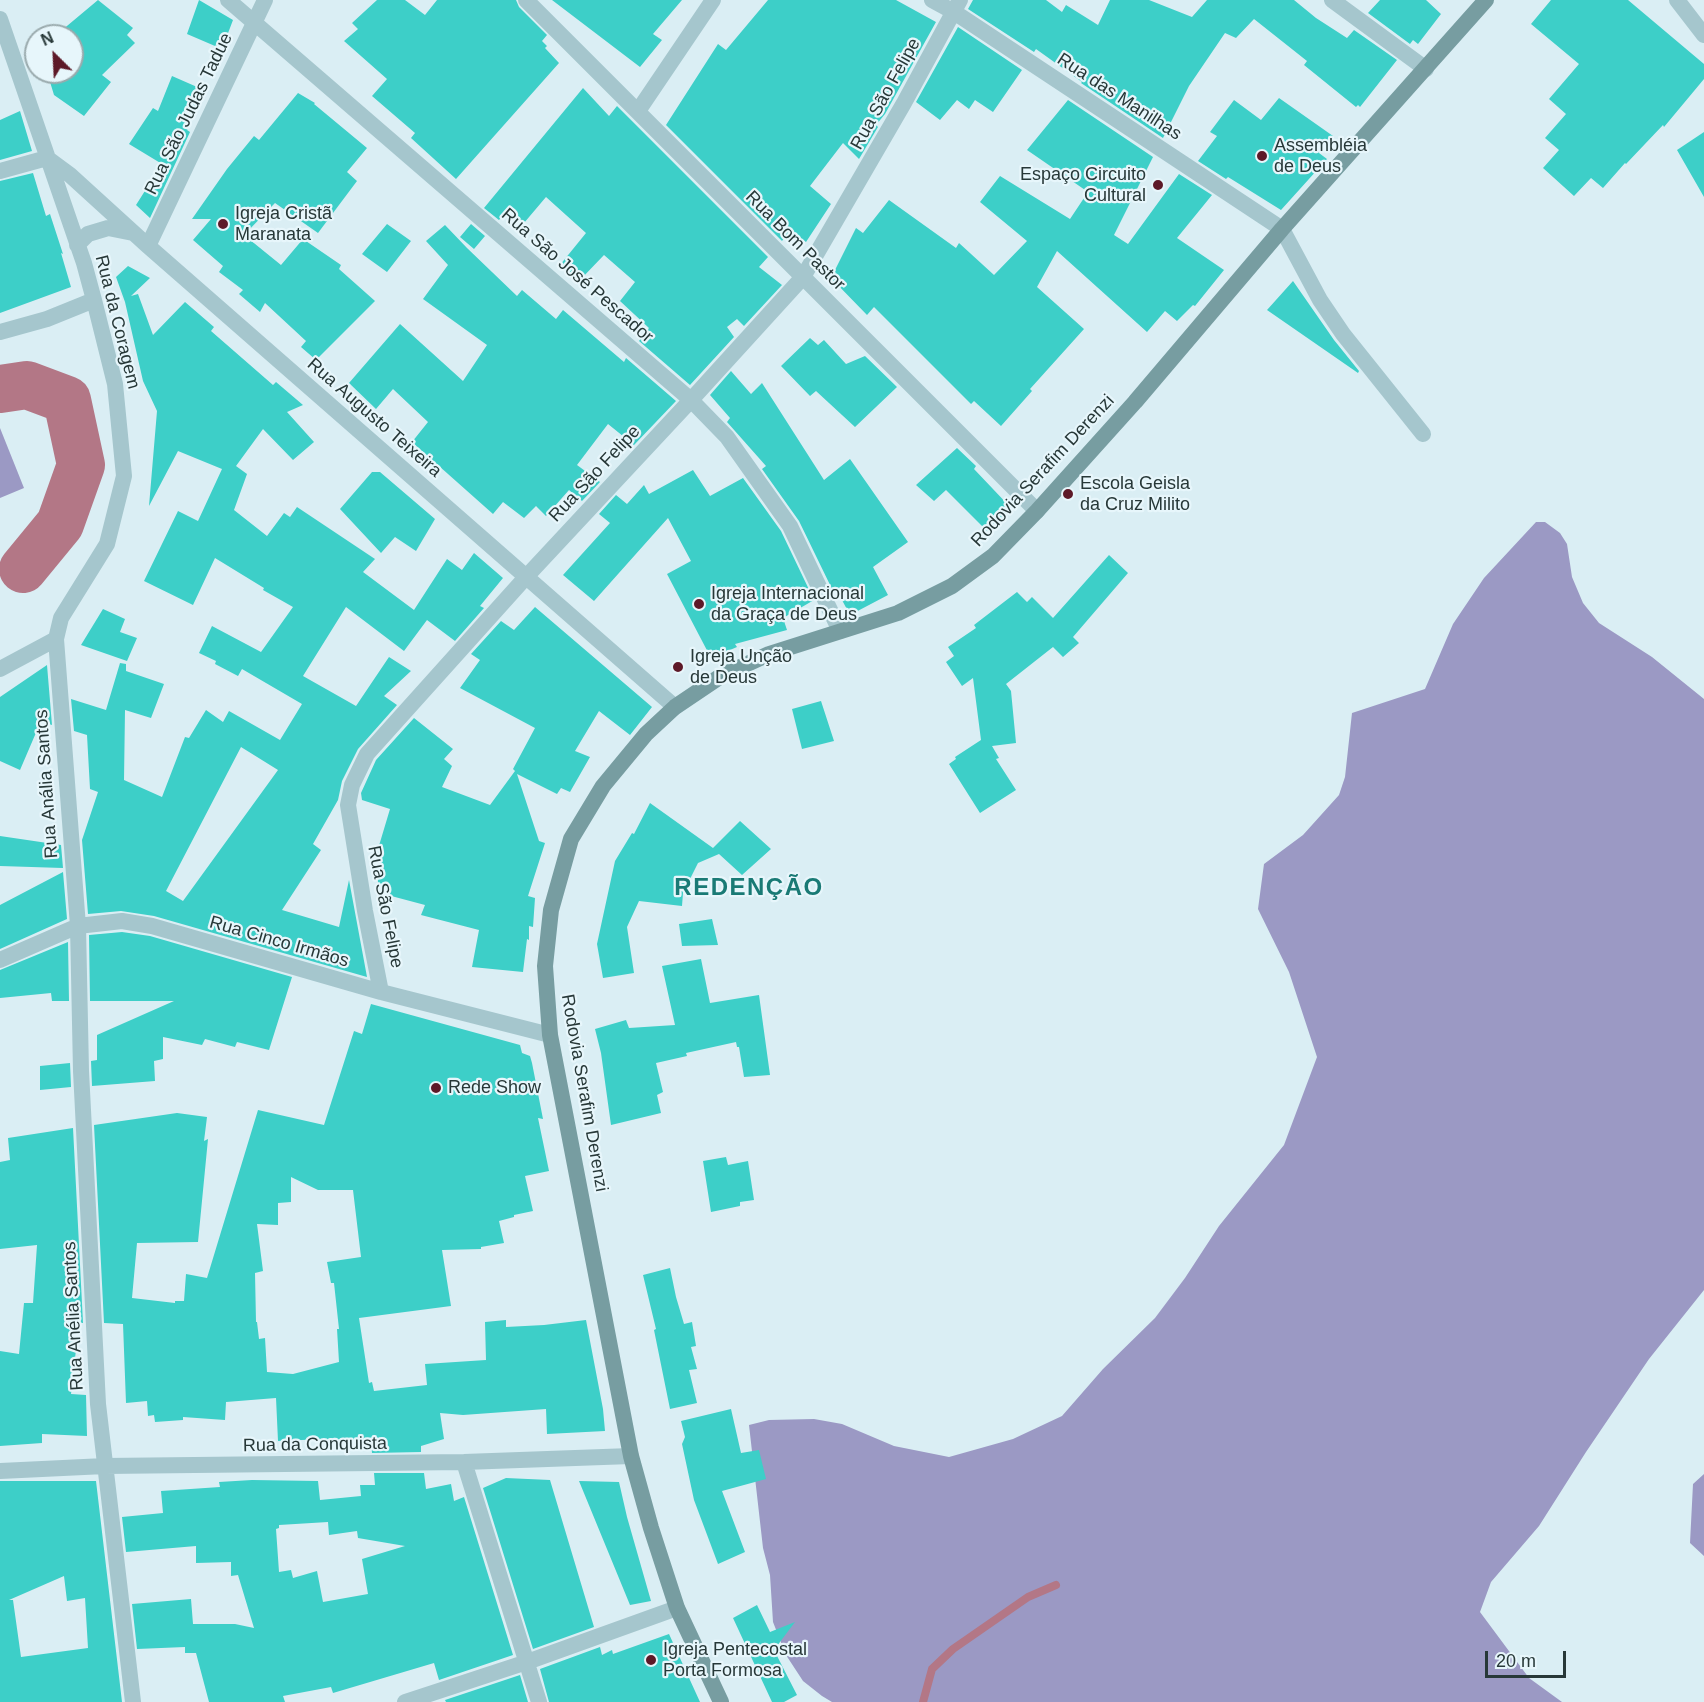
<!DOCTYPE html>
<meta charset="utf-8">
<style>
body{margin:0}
#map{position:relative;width:1704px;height:1702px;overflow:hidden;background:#daeef4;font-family:Helvetica,sans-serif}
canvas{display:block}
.north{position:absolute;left:24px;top:24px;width:60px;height:60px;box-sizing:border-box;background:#e7f6fb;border:2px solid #9aaaad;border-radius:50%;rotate:336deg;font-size:16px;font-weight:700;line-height:24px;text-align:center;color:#273838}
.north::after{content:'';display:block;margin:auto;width:21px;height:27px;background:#5d1928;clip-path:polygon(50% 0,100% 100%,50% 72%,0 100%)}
.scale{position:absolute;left:1485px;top:1651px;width:81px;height:27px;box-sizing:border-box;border:3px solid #273838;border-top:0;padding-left:8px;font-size:18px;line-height:21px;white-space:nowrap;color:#273838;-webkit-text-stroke:4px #e7f6fb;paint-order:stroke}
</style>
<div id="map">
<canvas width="1704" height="1702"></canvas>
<div class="north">N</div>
<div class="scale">20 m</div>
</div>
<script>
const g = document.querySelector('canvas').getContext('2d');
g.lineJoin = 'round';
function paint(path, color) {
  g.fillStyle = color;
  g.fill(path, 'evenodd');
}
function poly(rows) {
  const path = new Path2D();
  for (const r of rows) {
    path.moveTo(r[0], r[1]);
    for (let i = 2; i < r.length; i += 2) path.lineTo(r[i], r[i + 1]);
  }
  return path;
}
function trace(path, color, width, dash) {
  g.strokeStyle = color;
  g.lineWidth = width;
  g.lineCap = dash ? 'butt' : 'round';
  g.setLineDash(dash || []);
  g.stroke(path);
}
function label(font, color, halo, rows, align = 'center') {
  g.font = font + ' Helvetica,sans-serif';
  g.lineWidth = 4.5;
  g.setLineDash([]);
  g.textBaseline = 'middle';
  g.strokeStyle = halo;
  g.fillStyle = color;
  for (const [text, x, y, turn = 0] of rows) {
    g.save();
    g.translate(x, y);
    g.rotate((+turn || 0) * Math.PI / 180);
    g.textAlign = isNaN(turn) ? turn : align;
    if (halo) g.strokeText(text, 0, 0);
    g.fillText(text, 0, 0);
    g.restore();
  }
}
const green = poly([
 [0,428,24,488,0,498],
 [1536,522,1545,522,1560,533,1567,544,1572,577,1583,603,1599,623,1652,657,1704,699,1704,1290,1649,1359,1586,1452,1539,1526,1491,1582,1480,1612,1529,1678,1562,1702,832,1702,822,1696,803,1681,786,1655,773,1622,770,1575,763,1548,749,1425,769,1420,814,1419,842,1424,894,1446,949,1457,1013,1439,1062,1416,1103,1369,1155,1318,1185,1278,1219,1226,1284,1145,1317,1057,1289,972,1258,909,1264,864,1303,835,1339,795,1345,777,1352,713,1425,689,1453,624,1484,578],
 [1704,1474,1704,1556,1690,1543,1693,1484]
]);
const stream = poly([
 [923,1702,932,1669,953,1649,1028,1597,1056,1585]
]);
const river = poly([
 [0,389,27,385,67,400,81,465,60,524,23,569]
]);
const building = poly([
 [98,0,133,28,127,35,135,43,102,75,111,82,84,116,54,95,47,72,72,72,72,36,55,36],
 [199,0,233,20,222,49,187,34],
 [377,0,405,0,425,15,437,0,516,0,519,7,547,35,542,41,547,46,545,48,559,63,456,179,411,138,415,133,372,96,387,79,344,41,358,29,352,23],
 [552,0,682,0,653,34,662,40,640,67],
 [768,0,896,0,936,22,885,114,876,125,878,127,859,159,843,143,810,186,831,204,806,242,790,230,782,241,666,125,718,44,726,50],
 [973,0,1046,0,1062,12,1066,5,1098,25,1110,0,1149,0,1192,17,1207,0,1294,0,1316,18,1347,38,1354,30,1397,60,1360,107,1358,105,1356,107,1304,65,1307,61,1254,19,1236,38,1225,33,1189,86,1163,138,1081,83,1082,82,1036,49,1034,52,968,9],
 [1380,0,1426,0,1441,14,1418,44,1413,40,1410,44,1368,13],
 [1551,0,1628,0,1704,64,1704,79,1664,127,1663,125,1626,164,1625,163,1603,188,1591,178,1574,196,1543,168,1559,150,1545,138,1566,114,1549,99,1579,64,1531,24],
 [958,27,1022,70,993,112,975,100,969,109,957,100,940,120,916,102],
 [172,76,204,90,187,130,190,132,150,218,136,205,162,164,129,144,153,108,158,111],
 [583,88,609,116,617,106,768,257,759,267,782,285,744,326,737,319,727,327,734,337,690,385,639,341,649,328,620,301,635,282,604,255,580,280,560,265,586,233,546,197,524,223,508,210,499,220,484,208],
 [298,93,315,103,314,104,367,148,347,172,357,181,318,233,275,203,244,235,281,265,303,239,341,265,339,269,375,301,316,360,301,347,306,341,265,303,260,312,239,294,243,290,219,272,223,266,193,240,211,219,192,219,227,169,254,136,259,140],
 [1279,98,1333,136,1319,153,1327,159,1281,210,1228,177,1226,179,1198,161,1217,136,1210,132,1234,100,1261,120],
 [1068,100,1153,157,1114,235,1128,244,1179,174,1212,195,1177,238,1224,270,1195,306,1193,305,1177,321,1165,311,1147,332,1057,251,1037,287,1084,329,1030,389,1032,391,1001,426,974,401,971,404,874,307,867,315,831,278,856,228,863,233,889,200,956,248,959,243,994,275,1027,241,980,202,1000,176,1070,219,1088,192,1027,150],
 [20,111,32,151,0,160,0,120],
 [1704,132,1704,197,1677,150],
 [33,173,46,216,50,214,63,254,61,253,71,287,0,313,0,181],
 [387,224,411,241,387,272,362,254],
 [471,224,485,236,474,249,460,237],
 [445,225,467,248,517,296,522,290,556,319,563,310,624,362,626,358,676,401,634,445,608,424,577,465,600,482,582,501,569,490,546,516,536,506,524,518,503,502,493,514,412,442,428,422,393,389,376,409,349,383,400,324,463,381,487,345,423,299,448,265,426,241],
 [128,266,150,278,131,296,138,294,153,335,185,302,214,327,211,331,273,385,276,382,303,405,287,412,314,442,293,460,263,429,236,466,247,474,234,510,267,536,284,513,290,517,297,507,375,559,363,572,414,610,447,559,462,570,474,553,503,578,480,606,484,608,455,641,427,620,404,651,346,607,303,676,356,706,389,657,411,671,384,696,397,705,358,749,342,781,338,800,313,844,321,850,282,910,339,927,349,880,367,977,154,916,121,911,88,914,82,840,98,792,90,789,87,735,74,731,71,699,106,710,120,663,126,664,126,671,164,684,151,718,125,710,124,780,162,797,185,737,189,738,206,710,223,722,229,711,280,740,302,704,242,669,238,676,215,664,216,661,199,653,212,626,261,652,293,607,263,590,264,588,215,558,193,605,144,581,178,511,198,521,222,469,178,451,149,506,157,411,143,381,125,302,116,277],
 [241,747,278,770,183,901,166,891],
 [1293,281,1334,340,1359,371,1358,373,1267,310],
 [810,338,818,345,824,340,846,364,865,356,897,387,855,427,816,391,810,396,781,366],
 [731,371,751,394,762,383,824,480,850,459,908,542,873,567,888,595,850,615,835,587,832,589,799,521,762,469,766,466,727,422,730,418,710,395],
 [957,448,976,466,974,469,1011,508,987,531,946,490,934,501,916,485],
 [693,470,710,496,743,478,781,531,814,600,783,618,787,630,735,644,737,647,711,658,667,574,691,561,668,518,594,601,563,575,610,523,599,514,616,495,627,504,644,485,649,494],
 [372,472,380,472,435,519,416,551,395,537,381,553,340,509],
 [1109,555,1128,573,1073,637,1079,643,1063,657,1053,647,1006,684,1011,691,1016,743,992,746,999,758,996,759,1016,790,980,813,949,764,956,759,955,757,981,740,973,678,962,686,946,662,954,656,948,647,976,628,974,625,1017,592,1027,602,1032,597,1053,618],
 [535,607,652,707,630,735,599,711,575,751,590,757,570,792,561,788,557,794,517,774,539,841,545,843,528,896,535,898,533,927,529,926,529,940,527,939,523,972,472,967,479,930,421,915,425,905,380,893,372,848,378,849,390,809,362,800,361,793,376,760,414,718,453,749,444,759,452,766,442,787,490,805,515,771,513,769,535,728,460,688,480,660,471,654,501,621,514,630],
 [103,609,125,619,120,632,137,638,127,661,81,645],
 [47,665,52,725,41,721,20,770,0,761,0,697],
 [821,701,834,741,802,749,792,709],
 [650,803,713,848,740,821,771,849,742,875,719,854,698,863,683,893,682,906,639,901,627,927,634,973,603,978,597,944,615,861,632,833,634,834],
 [0,836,61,845,63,868,0,866],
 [63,872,67,919,0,949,0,905],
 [712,919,718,945,682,946,679,924],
 [122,932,150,936,292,977,269,1050,237,1042,235,1047,205,1039,202,1045,163,1037,163,1059,154,1061,155,1081,92,1086,91,1061,97,1060,97,1035,174,1001,90,1001,89,935],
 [68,942,69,1001,52,1001,51,993,0,998,0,970],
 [701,959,710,1003,759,995,770,1075,744,1077,739,1047,737,1047,736,1042,686,1053,687,1056,656,1063,663,1092,657,1095,661,1113,611,1125,601,1053,595,1029,626,1020,629,1028,675,1025,662,966],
 [371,1004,520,1045,522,1053,530,1056,532,1063,543,1119,538,1118,549,1171,525,1176,533,1211,514,1215,514,1217,499,1221,504,1243,481,1247,481,1249,442,1250,451,1306,359,1318,369,1383,372,1382,374,1391,427,1385,425,1364,486,1360,485,1322,506,1320,506,1327,544,1325,586,1320,603,1409,605,1431,547,1434,546,1409,463,1415,440,1413,444,1439,421,1446,421,1452,372,1453,371,1440,325,1443,325,1439,278,1441,276,1398,226,1402,225,1420,183,1417,183,1420,155,1422,154,1415,148,1416,147,1401,126,1403,123,1324,104,1323,94,1125,177,1113,207,1117,204,1141,208,1139,198,1242,137,1243,132,1298,175,1303,175,1301,184,1301,186,1274,207,1278,258,1110,324,1125,354,1031,362,1034],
 [291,1177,318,1190,353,1190,361,1257,327,1262,331,1283,334,1283,339,1329,337,1329,339,1362,293,1374,267,1372,265,1338,259,1339,257,1322,256,1322,255,1273,263,1271,257,1224,278,1225,278,1203,291,1202],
 [70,1063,71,1087,40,1090,40,1066],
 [73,1128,83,1323,79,1323,71,1394,86,1395,87,1436,42,1434,42,1443,0,1446,0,1351,19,1354,24,1303,33,1303,37,1245,0,1249,0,1162,10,1160,8,1138],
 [726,1157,728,1165,748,1161,754,1200,740,1202,740,1206,711,1212,703,1161],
 [670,1268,676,1297,684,1324,692,1322,696,1346,691,1347,697,1369,689,1370,697,1403,670,1409,654,1330,656,1329,643,1275],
 [731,1409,741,1453,759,1450,766,1479,722,1491,745,1552,718,1564,694,1500,682,1444,685,1437,681,1421],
 [374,1473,424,1473,426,1489,451,1484,454,1501,464,1497,513,1655,439,1680,434,1663,333,1693,331,1687,283,1696,285,1702,209,1702,196,1653,185,1653,185,1647,137,1649,132,1604,191,1599,193,1624,235,1624,254,1628,238,1575,231,1576,231,1562,196,1563,196,1546,126,1552,122,1517,163,1513,161,1491,220,1487,219,1482,252,1480,318,1481,320,1500,361,1496,360,1485,375,1485],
 [328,1522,329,1535,357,1531,358,1538,405,1546,362,1559,368,1594,323,1602,317,1571,293,1578,291,1570,279,1572,276,1529,279,1528,279,1525],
 [506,1478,550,1480,594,1627,533,1649,483,1488],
 [0,1481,96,1481,122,1702,0,1702],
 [64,1576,67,1601,85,1598,88,1648,21,1657,13,1600,9,1600],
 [579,1481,619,1482,627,1517,651,1601,630,1605],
 [757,1605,770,1632,795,1622,774,1650,797,1695,784,1702,772,1702,733,1618],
 [669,1634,700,1702,549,1702,540,1669,600,1647,602,1655,612,1650,613,1654],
 [520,1675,528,1702,446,1702,445,1700]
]);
const minor = poly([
 [228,0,691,400,727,437,790,526,840,631],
 [526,0,1037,511],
 [932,0,954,12,1282,229,1320,300,1343,334,1423,434],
 [1332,0,1426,69],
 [1677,0,1704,35],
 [0,19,84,263,94,300,115,384,124,476,107,544,61,618,56,639,78,926,81,1071,98,1404,133,1702],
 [638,111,713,0],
 [47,158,70,175,148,246,675,707],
 [0,171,47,158],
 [77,245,88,234,108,228,133,233],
 [148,246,265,0],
 [0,332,47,319,94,300],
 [0,669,56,639],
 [0,960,78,926,122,921,152,926,381,992,550,1035],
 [381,992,365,911,348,805,352,785,367,754,526,577,691,400,803,277,904,103,960,0],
 [464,1462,539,1702],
 [0,1471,105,1466,464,1462,631,1456],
 [405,1702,527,1662,677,1608]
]);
const secondary = poly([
 [721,1702,677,1608,651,1528,631,1456,550,1035,545,966,551,910,571,839,603,786,646,734,675,707,721,676,769,654,898,613,952,586,993,556,1037,511,1135,402,1282,229,1486,0]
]);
const markers = [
 [1262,156,6,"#5d1928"],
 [1158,185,6,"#5d1928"],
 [223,224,6,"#5d1928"],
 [1068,494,6,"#5d1928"],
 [699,604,6,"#5d1928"],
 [678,667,6,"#5d1928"],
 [436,1088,6,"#5d1928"],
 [651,1660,6,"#5d1928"]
];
const streetNames = [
 ["Rua São Felipe",886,94,-61],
 ["Rua das Manilhas",1119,97,33],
 ["Rua São Judas Tadue",189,114,-64],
 ["Rua Bom Pastor",795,241,45],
 ["Rua São José Pescador",577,276,41],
 ["Rua da Coragem",117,322,76],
 ["Rua Augusto Teixeira",374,418,41],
 ["Rodovia Serafim Derenzi",1043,471,-47],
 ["Rua São Felipe",595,474,-47],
 ["Rua Anália Santos",47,784,-94],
 ["Rua São Felipe",385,907,79],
 ["Rua Cinco Irmãos",279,942,16],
 ["Rodovia Serafim Derenzi",584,1093,80],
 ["Rua Anélia Santos",74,1316,-93],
 ["Rua da Conquista",315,1445,-1]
];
const poiNames = [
 ["Assembléia",1274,146],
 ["de Deus",1274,167],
 ["Espaço Circuito",1146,175,"right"],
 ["Cultural",1146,196,"right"],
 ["Igreja Cristã",235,214],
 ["Maranata",235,235],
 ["Escola Geisla",1080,484],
 ["da Cruz Milito",1080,505],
 ["Igreja Internacional",711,594],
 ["da Graça de Deus",711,615],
 ["Igreja Unção",690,657],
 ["de Deus",690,678],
 ["Rede Show",448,1088],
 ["Igreja Pentecostal",663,1650],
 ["Porta Formosa",663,1671]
];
const districtNames = [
 ["REDENÇÃO",749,888]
];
paint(green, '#9b99c4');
trace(stream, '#b37786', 8);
trace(river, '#b37786', 48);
paint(building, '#3dcfc8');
trace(minor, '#a5c6cd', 16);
trace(secondary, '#779da1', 16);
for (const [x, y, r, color] of markers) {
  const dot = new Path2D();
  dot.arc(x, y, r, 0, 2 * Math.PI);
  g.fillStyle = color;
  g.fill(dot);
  trace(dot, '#e7f6fb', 2);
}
label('18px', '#273838', '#e7f6fb', streetNames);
label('18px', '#273838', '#e7f6fb', poiNames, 'left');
g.letterSpacing = '1.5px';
label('bold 24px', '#197a75', '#e7f6fb', districtNames);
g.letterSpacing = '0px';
</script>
